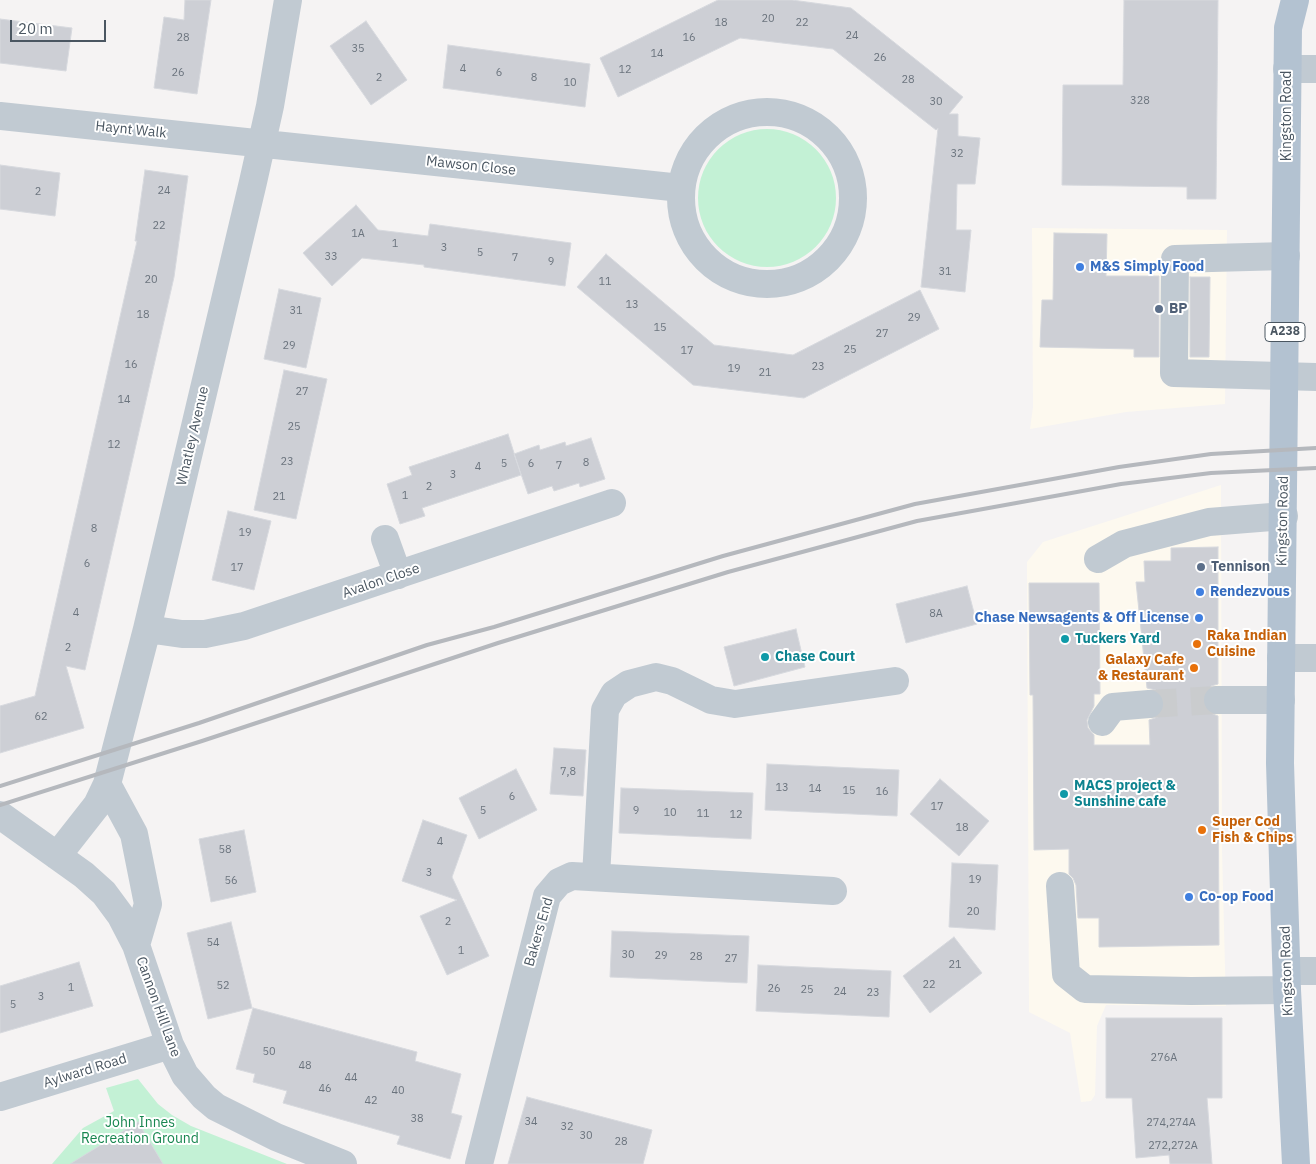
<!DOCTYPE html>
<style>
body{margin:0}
#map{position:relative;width:1316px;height:1164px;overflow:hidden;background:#f5f3f3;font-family:"IBM Plex Sans",sans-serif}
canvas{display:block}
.scale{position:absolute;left:10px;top:20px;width:96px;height:22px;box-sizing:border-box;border:2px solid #4a5661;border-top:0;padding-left:6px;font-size:15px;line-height:18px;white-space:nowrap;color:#4a5661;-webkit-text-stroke:4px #fff;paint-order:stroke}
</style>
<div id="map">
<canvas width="1316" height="1164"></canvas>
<div class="scale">20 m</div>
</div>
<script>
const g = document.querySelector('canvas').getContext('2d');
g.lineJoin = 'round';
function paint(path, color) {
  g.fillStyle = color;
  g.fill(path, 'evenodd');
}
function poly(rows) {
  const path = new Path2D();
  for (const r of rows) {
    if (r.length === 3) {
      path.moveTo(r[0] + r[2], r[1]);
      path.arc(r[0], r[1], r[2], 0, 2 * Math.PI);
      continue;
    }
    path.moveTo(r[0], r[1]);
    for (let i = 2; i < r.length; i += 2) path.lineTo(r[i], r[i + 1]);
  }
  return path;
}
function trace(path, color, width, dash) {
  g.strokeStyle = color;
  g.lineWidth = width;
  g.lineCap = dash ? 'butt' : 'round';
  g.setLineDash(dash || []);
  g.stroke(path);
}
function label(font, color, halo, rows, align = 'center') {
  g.font = font + ' "IBM Plex Sans",sans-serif';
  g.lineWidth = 4;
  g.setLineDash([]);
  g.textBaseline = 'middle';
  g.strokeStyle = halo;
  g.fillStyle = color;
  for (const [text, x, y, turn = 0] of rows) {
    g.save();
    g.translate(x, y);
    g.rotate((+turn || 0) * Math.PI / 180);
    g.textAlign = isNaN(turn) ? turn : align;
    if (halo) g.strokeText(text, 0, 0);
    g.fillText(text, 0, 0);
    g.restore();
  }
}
const commercial = poly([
 [1032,228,1227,230,1225,404,1126,412,1030,429,1033,407],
 [1221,485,1222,850,1226,1006,1106,1005,1097,1026,1095,1095,1091,1101,1081,1102,1070,1033,1029,1012,1027,562,1043,542]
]);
const green = poly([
 [767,198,69],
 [138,1079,158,1104,172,1115,191,1126,287,1164,52,1164,83,1128,114,1111,106,1088]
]);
const building = poly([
 [185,0,211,0,197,94,154,88,164,17,184,20,185,0],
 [718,0,792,0,851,8,963,97,949,114,958,114,958,136,980,138,975,184,957,184,956,230,971,230,965,292,921,287,938,128,936,130,833,49,740,38,618,97,600,58,718,0],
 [1124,0,1218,0,1216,199,1187,199,1187,187,1062,185,1063,85,1123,85,1124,0],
 [0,19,72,28,66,71,0,63,0,19],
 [366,21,407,80,371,105,330,46,366,21],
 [448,45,590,64,585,107,443,88,448,45],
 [0,165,60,173,55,216,0,209,0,165],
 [145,170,188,176,174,277,85,670,66,666,84,728,0,753,0,706,35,696,137,241,135,241,145,170],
 [356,205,378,230,428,236,430,224,571,243,565,286,424,267,424,265,362,258,332,286,303,253,356,205],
 [1054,233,1107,234,1106,276,1159,276,1159,357,1134,357,1134,349,1040,347,1042,300,1053,300,1054,233],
 [606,254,714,345,793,355,920,290,939,329,804,398,693,385,577,287,606,254],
 [1190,277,1210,277,1209,357,1190,357,1190,277],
 [279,289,321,298,306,368,264,359,279,289],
 [284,370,327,379,296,519,254,510,284,370],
 [508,434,521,475,422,508,425,516,400,524,387,484,412,475,409,467,508,434],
 [591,438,605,479,580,487,579,483,554,491,552,486,528,494,514,454,539,445,540,450,565,442,566,446,591,438],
 [228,511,271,521,254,590,212,580,228,511],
 [1218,547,1218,684,1211,686,1205,692,1202,700,1204,707,1210,713,1218,716,1219,945,1099,947,1099,918,1078,918,1076,885,1073,878,1069,874,1069,849,1034,850,1033,695,1030,695,1029,583,1099,583,1100,694,1094,694,1094,706,1087,720,1088,728,1094,735,1094,745,1150,745,1149,720,1158,717,1163,710,1165,703,1162,696,1156,690,1147,688,1136,582,1145,582,1144,561,1171,561,1171,548,1218,547],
 [967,586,977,624,906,643,896,604,967,586],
 [796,629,805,667,734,686,724,647,796,629],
 [554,748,586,750,583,796,550,794,554,748],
 [767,764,899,770,897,816,765,810,767,764],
 [516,769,537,810,479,839,459,798,516,769],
 [940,779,989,821,959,856,910,814,940,779],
 [621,788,753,793,751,839,619,833,621,788],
 [423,820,467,835,452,877,489,956,447,975,420,916,457,900,402,881,423,820],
 [244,830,256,892,211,902,199,839,244,830],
 [952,863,998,865,995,930,949,927,952,863],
 [231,922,252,1008,208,1019,187,933,231,922],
 [612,931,749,936,747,983,610,977,612,931],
 [954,937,982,973,930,1013,903,976,954,937],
 [79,962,93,1006,0,1033,0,986,79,962],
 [758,965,891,971,889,1017,756,1011,758,965],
 [253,1008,417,1052,415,1061,461,1074,451,1113,462,1116,450,1159,397,1144,400,1136,283,1103,287,1091,253,1082,255,1074,236,1069,253,1008],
 [1106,1018,1222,1018,1222,1098,1207,1098,1212,1164,1170,1164,1169,1155,1136,1158,1132,1098,1106,1098,1106,1018],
 [527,1097,652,1130,643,1164,508,1164,527,1097],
 [138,1122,163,1164,70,1164,138,1122]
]);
const minorTunnel = poly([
 [1149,704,1218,700]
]);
const minor = poly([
 [1287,69,1316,69],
 [767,198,86],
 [0,116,681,188],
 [1286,256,1175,259,1174,373,1316,377],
 [385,539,398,575],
 [1098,559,1124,544,1209,522,1284,516],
 [147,629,182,634,205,634,244,626,612,503],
 [1281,658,1316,658],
 [1218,700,1281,700],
 [1102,722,1113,707,1149,704],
 [107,784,134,834,148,904,136,945],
 [0,815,84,875,104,893,121,916,136,945,170,1045,185,1075,204,1097,216,1107,276,1137,343,1164],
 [57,856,97,805,107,784,147,629,253,182,270,106,288,0],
 [596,877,605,710,614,694,629,684,656,677,672,681,711,700,735,704,895,681],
 [1060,886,1066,974,1085,989,1191,991,1287,990],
 [1287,971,1316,971],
 [0,1097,170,1045],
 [479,1164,547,896,559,882,572,876,833,891]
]);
const major = poly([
 [1295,0,1288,28,1280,763,1287,990,1296,1164]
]);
const rail = poly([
 [0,786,199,723,427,645,494,627,723,556,915,504,1119,467,1211,454,1316,448],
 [0,805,202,741,498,643,728,572,917,521,1121,484,1211,473,1316,468]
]);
const markers = [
 [1080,267,5,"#3f7fe0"],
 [1159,309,5,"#5c6f8a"],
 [1201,567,5,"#5c6f8a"],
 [1200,592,5,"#3f7fe0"],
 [1199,618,5,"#3f7fe0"],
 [1065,639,5,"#0f9aa8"],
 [1197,644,5,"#e8710a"],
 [765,657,5,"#0f9aa8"],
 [1194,668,5,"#e8710a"],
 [1064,794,5,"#0f9aa8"],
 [1202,830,5,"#e8710a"],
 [1189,897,5,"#3f7fe0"]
];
const numberNames = [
 ["20",768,19],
 ["18",721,23],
 ["22",802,23],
 ["24",852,36],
 ["28",183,38],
 ["16",689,38],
 ["35",358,49],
 ["14",657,54],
 ["26",880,58],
 ["4",463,69],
 ["12",625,70],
 ["26",178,73],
 ["6",499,73],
 ["2",379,78],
 ["8",534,78],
 ["28",908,80],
 ["10",570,83],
 ["328",1140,101],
 ["30",936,102],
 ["32",957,154],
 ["24",164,191],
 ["2",38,192],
 ["22",159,226],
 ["1A",358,234],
 ["1",395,244],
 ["3",444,248],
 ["5",480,253],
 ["33",331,257],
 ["7",515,258],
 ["9",551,262],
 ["31",945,272],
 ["20",151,280],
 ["11",605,282],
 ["13",632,305],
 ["31",296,311],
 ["18",143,315],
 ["29",914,318],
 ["15",660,328],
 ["27",882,334],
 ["29",289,346],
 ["25",850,350],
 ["17",687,351],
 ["16",131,365],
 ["23",818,367],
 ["19",734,369],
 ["21",765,373],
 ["27",302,392],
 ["14",124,400],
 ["25",294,427],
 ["12",114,445],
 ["23",287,462],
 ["8",586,463],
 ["5",504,464],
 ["6",531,464],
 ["7",559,466],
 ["4",478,467],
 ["3",453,475],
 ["2",429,487],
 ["1",405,496],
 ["21",279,497],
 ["8",94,529],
 ["19",245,533],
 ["6",87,564],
 ["17",237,568],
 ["4",76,613],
 ["8A",936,614],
 ["2",68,648],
 ["62",41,717],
 ["7,8",568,772],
 ["13",782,788],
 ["14",815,789],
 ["15",849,791],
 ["16",882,792],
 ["6",512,797],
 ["17",937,807],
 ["5",483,811],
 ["9",636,811],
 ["10",670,813],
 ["11",703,814],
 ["12",736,815],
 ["18",962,828],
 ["4",440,842],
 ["58",225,850],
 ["3",429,873],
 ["19",975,880],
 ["56",231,881],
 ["20",973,912],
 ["2",448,922],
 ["54",213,943],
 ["1",461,951],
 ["30",628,955],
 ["29",661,956],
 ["28",696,957],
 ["27",731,959],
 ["21",955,965],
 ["22",929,985],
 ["52",223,986],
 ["1",71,988],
 ["26",774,989],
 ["25",807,990],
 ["24",840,992],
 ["23",873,993],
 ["3",41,997],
 ["5",13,1005],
 ["50",269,1052],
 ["276A",1164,1058],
 ["48",305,1066],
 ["44",351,1078],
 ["46",325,1089],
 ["40",398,1091],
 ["42",371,1101],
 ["38",417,1119],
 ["34",531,1122],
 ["274,274A",1171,1123],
 ["32",567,1127],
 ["30",586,1136],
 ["28",621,1142],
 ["272,272A",1173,1146]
];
const shields = [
 [1285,332,40]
];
const shieldNames = [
 ["A238",1285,332]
];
const streetNames = [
 ["Kingston Road",1287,116,-90],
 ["Haynt Walk",131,130,6],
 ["Mawson Close",471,166,6],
 ["Whatley Avenue",193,436,-77],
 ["Kingston Road",1283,521,-89],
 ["Avalon Close",381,581,-19],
 ["Bakers End",539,932,-74],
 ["Kingston Road",1287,971,-92],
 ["Cannon Hill Lane",158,1007,70],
 ["Aylward Road",85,1071,-17]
];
const shopNames = [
 ["M&S Simply Food",1090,267],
 ["Rendezvous",1210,592],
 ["Chase Newsagents & Off License",1189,618,"right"],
 ["Co-op Food",1199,897]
];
const serviceNames = [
 ["BP",1169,309],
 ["Tennison",1211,567]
];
const foodNames = [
 ["Raka Indian",1207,636],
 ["Cuisine",1207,652],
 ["Galaxy Cafe",1184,660,"right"],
 ["& Restaurant",1184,676,"right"],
 ["Super Cod",1212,822],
 ["Fish & Chips",1212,838]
];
const cultureNames = [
 ["Tuckers Yard",1075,639],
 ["Chase Court",775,657],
 ["MACS project &",1074,786],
 ["Sunshine cafe",1074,802]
];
const parkNames = [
 ["John Innes",140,1123],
 ["Recreation Ground",140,1139]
];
paint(commercial, '#fdf9ef');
paint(green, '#c3f1d5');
paint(building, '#cdcfd5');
trace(building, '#d7d9de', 1);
trace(minorTunnel, '#caccce', 28, [28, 14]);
trace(minor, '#c1cad2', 28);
trace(major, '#b3c2d1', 28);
trace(rail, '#b5b8bd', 4);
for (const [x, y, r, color] of markers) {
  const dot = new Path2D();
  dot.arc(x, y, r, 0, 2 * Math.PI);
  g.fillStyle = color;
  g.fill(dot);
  trace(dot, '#fff', 2);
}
label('11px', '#6b747e', null, numberNames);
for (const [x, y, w] of shields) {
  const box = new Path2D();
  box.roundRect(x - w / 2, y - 9.5, w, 19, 4);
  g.fillStyle = '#fff';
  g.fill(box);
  trace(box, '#4a5661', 1);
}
label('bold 12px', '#4a5661', null, shieldNames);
label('14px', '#4a5661', '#fff', streetNames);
label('bold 14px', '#366cbe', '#fff', shopNames, 'left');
label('bold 14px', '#4e5e75', '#fff', serviceNames, 'left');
label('bold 14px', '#c56008', '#fff', foodNames, 'left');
label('bold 14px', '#0d838f', '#fff', cultureNames, 'left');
label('14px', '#17864f', '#fff', parkNames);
</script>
